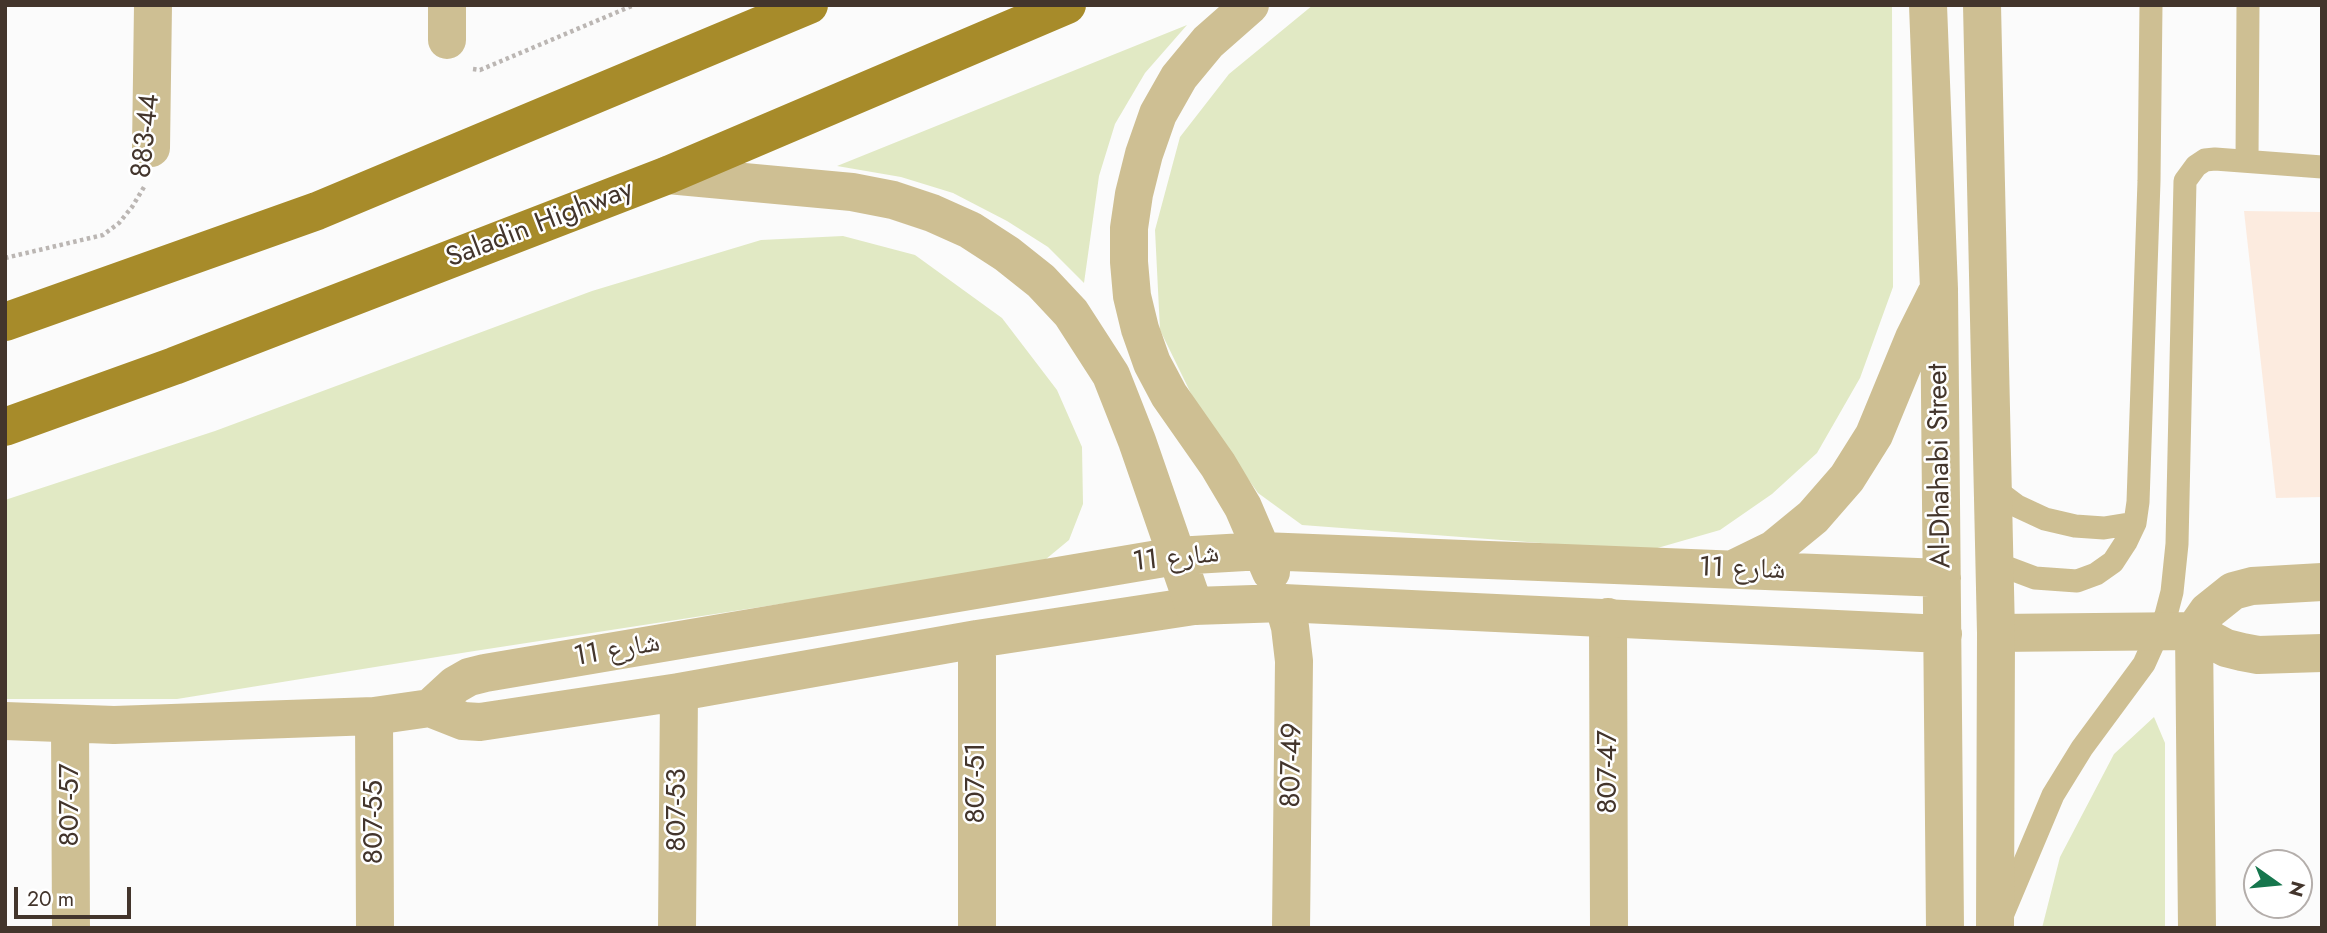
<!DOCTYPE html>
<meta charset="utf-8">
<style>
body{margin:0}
#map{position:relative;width:2327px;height:933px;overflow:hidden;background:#fbfbfb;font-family:Jost,sans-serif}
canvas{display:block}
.frame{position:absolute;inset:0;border:7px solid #43352c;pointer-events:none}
.north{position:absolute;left:2243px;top:849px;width:70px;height:70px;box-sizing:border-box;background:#fff;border:2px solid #b4aeab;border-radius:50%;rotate:105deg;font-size:19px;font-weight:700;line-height:28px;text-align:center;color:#43352c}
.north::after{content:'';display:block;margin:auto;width:24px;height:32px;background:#16764d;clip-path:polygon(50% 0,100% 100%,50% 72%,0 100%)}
.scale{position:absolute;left:14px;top:887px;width:117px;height:32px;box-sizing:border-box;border:4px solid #43352c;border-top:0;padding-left:9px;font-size:21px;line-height:24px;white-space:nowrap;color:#43352c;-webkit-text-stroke:5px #fff;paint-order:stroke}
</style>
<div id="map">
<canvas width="2327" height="933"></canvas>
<div class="frame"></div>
<div class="north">N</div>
<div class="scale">20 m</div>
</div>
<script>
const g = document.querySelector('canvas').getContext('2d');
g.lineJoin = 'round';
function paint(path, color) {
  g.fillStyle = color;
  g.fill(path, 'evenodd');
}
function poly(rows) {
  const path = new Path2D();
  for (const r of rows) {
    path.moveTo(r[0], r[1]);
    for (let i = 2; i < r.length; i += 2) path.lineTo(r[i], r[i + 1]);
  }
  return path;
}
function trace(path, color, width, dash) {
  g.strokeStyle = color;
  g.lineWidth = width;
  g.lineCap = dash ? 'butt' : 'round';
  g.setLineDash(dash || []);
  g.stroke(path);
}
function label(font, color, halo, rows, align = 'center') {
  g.font = font + ' Jost,"Noto Naskh Arabic",sans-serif';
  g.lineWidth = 5;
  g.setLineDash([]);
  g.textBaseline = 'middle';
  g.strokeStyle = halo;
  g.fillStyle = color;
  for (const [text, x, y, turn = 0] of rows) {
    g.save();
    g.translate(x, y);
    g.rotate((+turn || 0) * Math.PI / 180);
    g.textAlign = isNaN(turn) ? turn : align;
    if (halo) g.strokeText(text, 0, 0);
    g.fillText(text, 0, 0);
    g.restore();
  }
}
const built = poly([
 [2244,211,2322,212,2322,497,2276,498]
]);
const green = poly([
 [1313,5,1892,5,1893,287,1860,378,1817,453,1772,494,1720,530,1647,551,1302,525,1258,493,1199,410,1160,330,1155,230,1180,137,1229,74],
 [1187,25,1145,73,1115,124,1099,176,1084,283,1048,247,1007,221,953,193,901,177,837,166],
 [843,236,915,255,1002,318,1057,390,1082,447,1083,504,1069,540,1040,564,468,652,177,699,5,699,5,500,215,431,592,291,761,240],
 [2154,717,2165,743,2165,928,2042,928,2060,857,2114,754]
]);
const path = poly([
 [473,69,480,70,634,5],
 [5,258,103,235,119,223,132,207,144,187]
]);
const service = poly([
 [2247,161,2248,5],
 [1993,488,2017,506,2045,519,2075,526,2104,528,2135,523],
 [1995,563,2035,578,2077,581,2096,574,2113,562,2126,542,2135,523,2138,502,2149,181,2151,5],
 [2002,916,2053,795,2082,748,2144,664,2166,615,2172,592,2177,544,2185,181,2196,166,2205,160,2215,159,2322,167]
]);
const minor = poly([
 [447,40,447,5],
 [151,148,153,5],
 [1283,603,1290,627,1294,661,1291,928],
 [1608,617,1609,928],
 [1996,633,2194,631,2226,648,2242,652,2258,655,2322,653],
 [430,708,455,685,469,677,485,673,1176,556],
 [374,716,375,928],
 [5,721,114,725,374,716,430,708,463,721,480,722,679,692,977,639,1194,606],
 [70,725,71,928],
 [677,928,679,692],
 [977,928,977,639],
 [2197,928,2194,631,2208,611,2233,591,2252,586,2322,582]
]);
const tertiary = poly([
 [1250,5,1208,42,1179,77,1158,114,1144,154,1134,194,1129,228,1129,262,1132,296,1140,329,1152,363,1169,395,1218,465,1243,507,1271,572],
 [1928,5,1939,289,1945,928],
 [1982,5,1996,633,1995,928],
 [668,175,852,192,893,200,932,213,970,230,1007,254,1041,281,1071,313,1111,375,1137,441,1194,606,1283,603,1943,634],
 [1176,556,1262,551,1942,578],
 [1733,569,1774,549,1813,517,1847,478,1874,435,1914,338,1936,294]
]);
const primary = poly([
 [5,322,317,211,809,5],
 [5,427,174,366,668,175,1067,5]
]);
const streetNames = [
 ["883-44",147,136,-84],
 ["Saladin Highway",540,225,-21],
 ["Al-Dhahabi Street",1941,466,-91],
 ["شارع 11",1176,559,-6],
 ["شارع 11",1742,570,2],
 ["شارع 11",617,651,-10],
 ["807-49",1293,765,-89],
 ["807-47",1609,772,-90],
 ["807-51",977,783,-90],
 ["807-57",71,805,-90],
 ["807-53",678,810,-90],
 ["807-55",375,822,-90]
];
paint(built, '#fcebdf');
paint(green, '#e1e9c4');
trace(path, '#bbb6b3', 4.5, [3.5, 3.5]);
trace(service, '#cebf93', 23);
trace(minor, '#cebf93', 38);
trace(tertiary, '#cebf93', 38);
trace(primary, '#a78b2a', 38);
label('28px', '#43352c', '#fff', streetNames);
</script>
